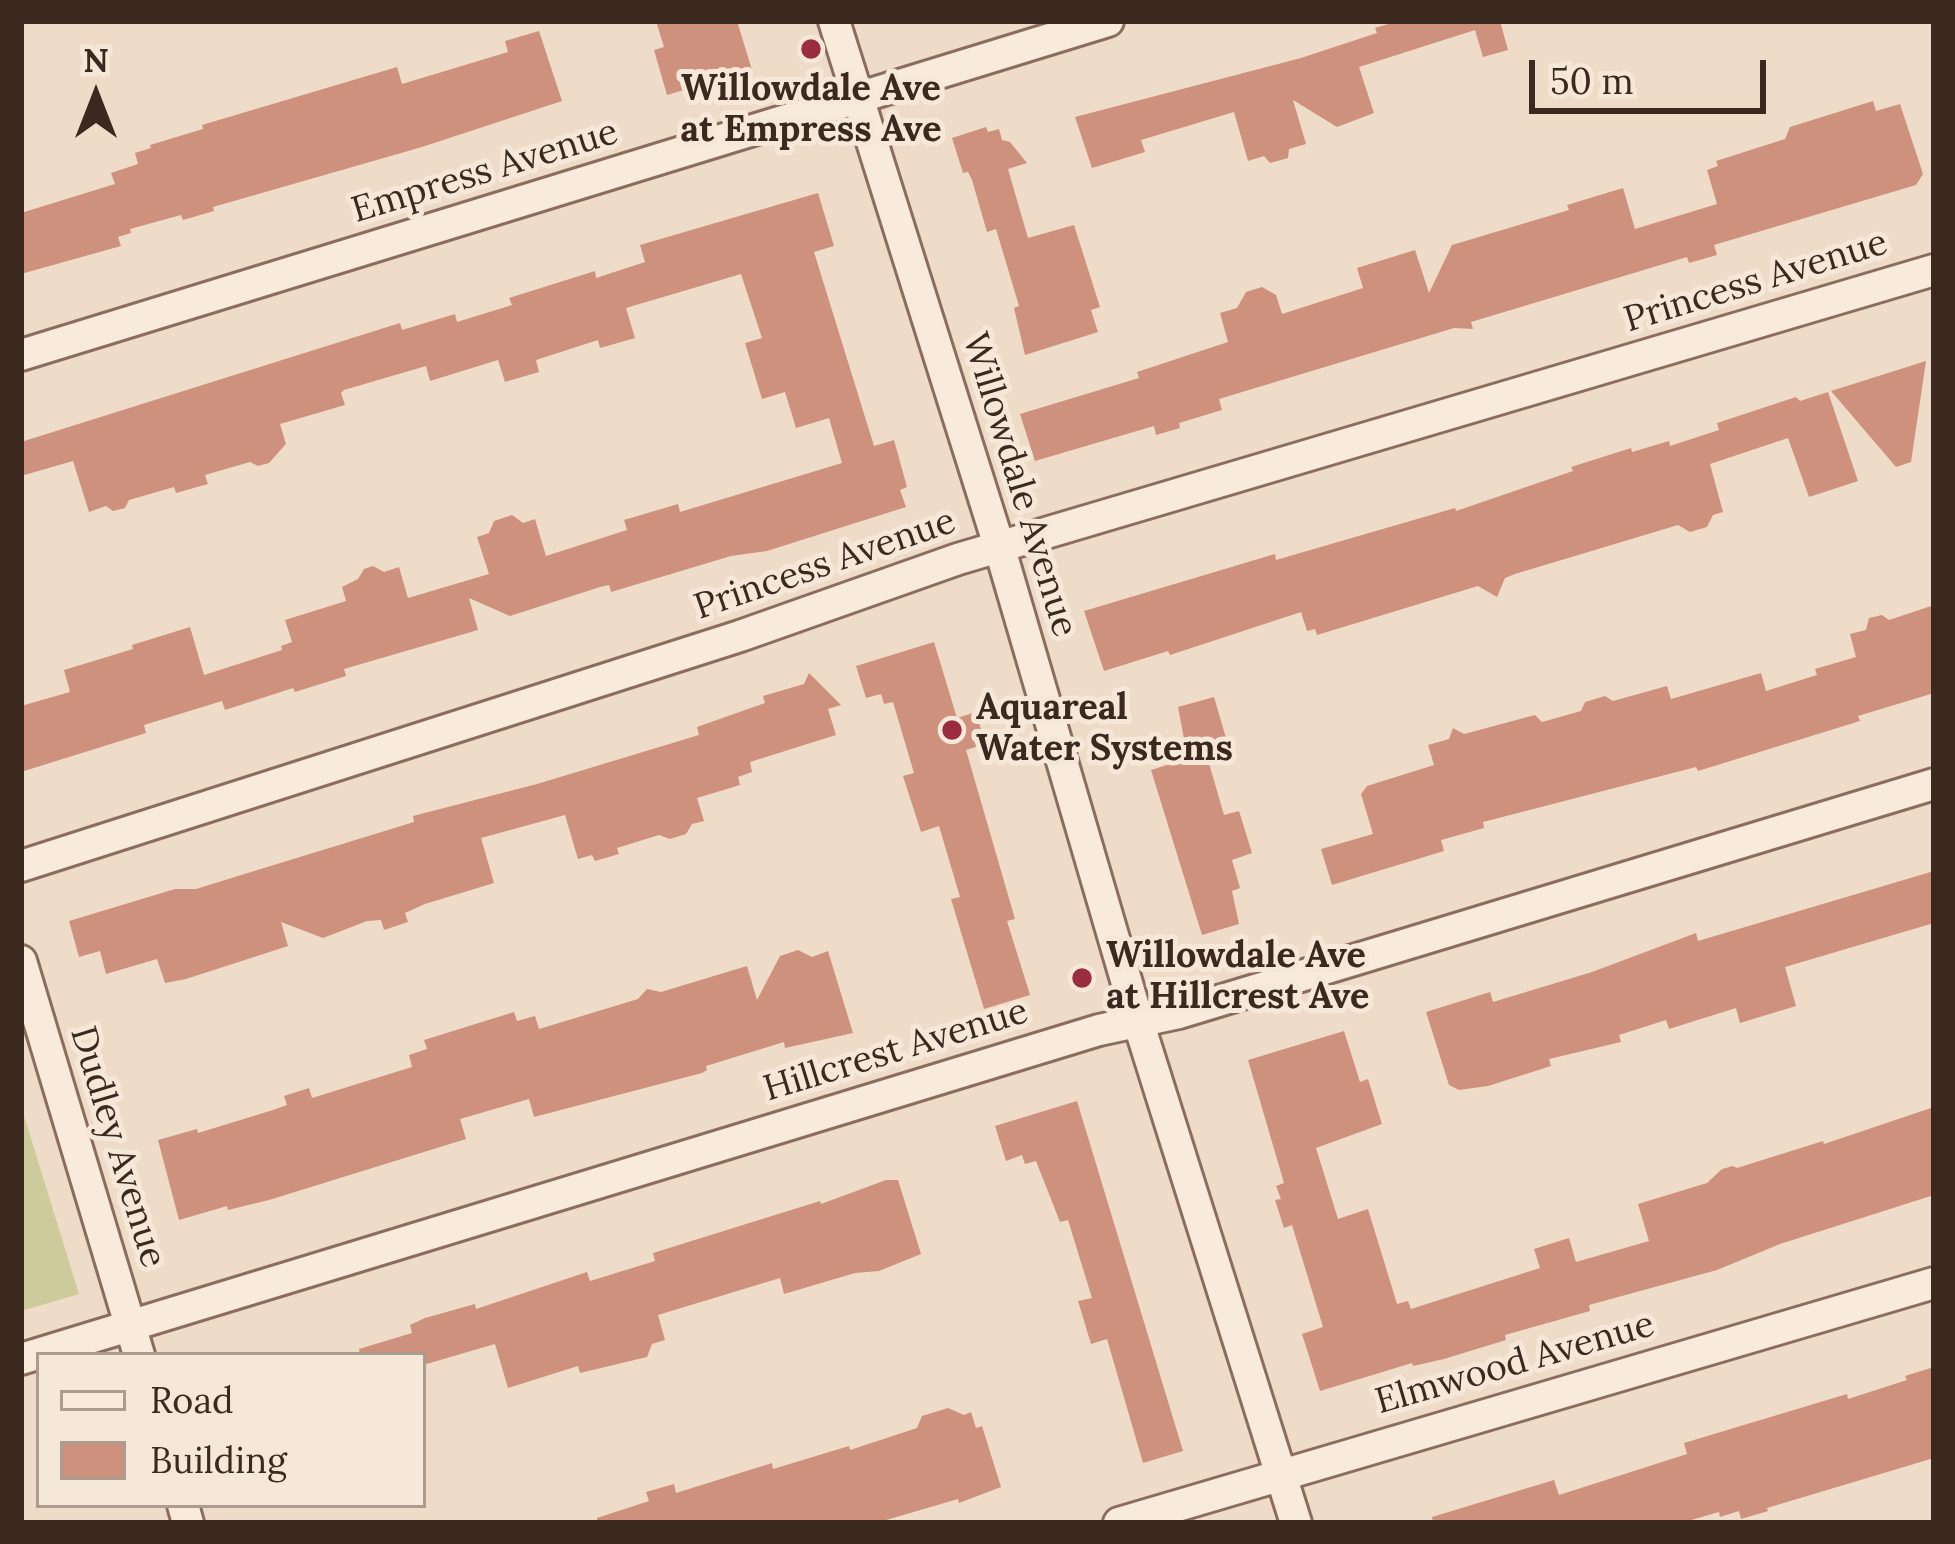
<!DOCTYPE html>
<style>
body{margin:0}
#map{position:relative;width:1955px;height:1544px;overflow:hidden;background:#efdcc8;font-family:Lora,serif}
canvas{display:block}
.frame{position:absolute;inset:0;border:24px solid #3b2920;pointer-events:none}
.legend{position:absolute;left:36px;top:1352px;width:390px;height:156px;box-sizing:border-box;background:#f6e8d8;border:3px solid #ab9c8e;margin:0;padding:15px 21px;list-style:none;font-size:36px;color:#3b2920}
.legend li{display:flex;align-items:center;gap:24px;height:60px}
.legend b{width:60px;border:3px solid #ab9c8e}
.north{position:absolute;left:36px;top:36px;width:120px;height:120px;-webkit-text-stroke:9px #f6e8d8;paint-order:stroke;rotate:0deg;font-size:33px;font-weight:700;line-height:48px;text-align:center;color:#3b2920}
.north::after{content:'';display:block;margin:auto;width:42px;height:54px;background:#3b2920;clip-path:polygon(50% 0,100% 100%,50% 72%,0 100%)}
.scale{position:absolute;left:1529px;top:60px;width:237px;height:54px;box-sizing:border-box;border:6px solid #3b2920;border-top:0;padding-left:15px;font-size:36px;line-height:42px;white-space:nowrap;color:#3b2920;-webkit-text-stroke:9px #f6e8d8;paint-order:stroke}
</style>
<div id="map">
<canvas width="1955" height="1544"></canvas>
<div class="frame"></div>
<ul class="legend">
<li><b style="height:15px;background:#f9ebdc"></b>Road</li>
<li><b style="height:33px;background:#cd917e"></b>Building</li>
</ul>
<div class="north">N</div>
<div class="scale">50 m</div>
</div>
<script>
const g = document.querySelector('canvas').getContext('2d');
g.lineJoin = 'round';
function paint(path, color) {
  g.fillStyle = color;
  g.fill(path, 'evenodd');
}
function poly(rows) {
  const path = new Path2D();
  for (const r of rows) {
    path.moveTo(r[0], r[1]);
    for (let i = 2; i < r.length; i += 2) path.lineTo(r[i], r[i + 1]);
  }
  return path;
}
function trace(path, color, width, dash) {
  g.strokeStyle = color;
  g.lineWidth = width;
  g.lineCap = dash ? 'butt' : 'round';
  g.setLineDash(dash || []);
  g.stroke(path);
}
function label(font, color, halo, rows, align = 'center') {
  g.font = font + ' Lora,serif';
  g.lineWidth = 10;
  g.setLineDash([]);
  g.textBaseline = 'middle';
  g.strokeStyle = halo;
  g.fillStyle = color;
  for (const [text, x, y, turn = 0] of rows) {
    g.save();
    g.translate(x, y);
    g.rotate((+turn || 0) * Math.PI / 180);
    g.textAlign = isNaN(turn) ? turn : align;
    if (halo) g.strokeText(text, 0, 0);
    g.fillText(text, 0, 0);
    g.restore();
  }
}
const green = poly([
 [21,1106,79,1294,21,1311]
]);
const building = poly([
 [656,21,737,21,752,70,667,95,654,50,664,47],
 [1398,21,1500,21,1508,50,1483,57,1475,30,1359,67,1374,113,1337,127,1293,100,1306,144,1289,149,1288,158,1270,163,1264,156,1248,161,1234,112,1141,140,1145,152,1092,168,1075,117,1301,58,1377,33,1375,28],
 [539,31,562,101,422,147,213,207,214,211,183,220,181,215,130,229,131,233,118,237,121,246,21,274,21,213,115,184,111,173,138,164,135,153,151,148,150,145,203,129,202,125,397,67,402,84,508,52,505,41],
 [1873,101,1876,111,1900,104,1923,174,1916,185,1714,245,1717,255,1689,263,1687,257,1471,322,1473,329,1454,328,1219,399,1222,410,1179,423,1180,428,1156,435,1154,426,1035,461,1020,414,1139,378,1137,372,1228,342,1220,313,1237,308,1246,292,1262,287,1276,295,1282,314,1363,288,1357,268,1415,250,1429,293,1452,245,1569,210,1567,205,1623,188,1635,229,1717,204,1707,170,1718,166,1716,161,1785,139,1790,127],
 [986,127,988,132,999,129,1002,140,1010,142,1027,163,1008,169,1028,238,1074,225,1100,307,1091,310,1098,332,1025,355,1014,308,1019,306,996,229,987,232,972,180,968,172,963,173,952,138],
 [818,193,834,246,814,252,874,446,894,440,907,487,900,490,906,507,767,551,731,556,611,592,609,585,600,587,510,616,469,598,478,630,344,669,346,676,295,692,293,688,225,710,222,701,144,725,146,733,21,772,21,706,70,692,64,670,133,649,132,645,190,627,204,675,282,650,281,646,292,642,285,620,346,601,342,587,358,579,364,569,373,566,384,572,399,567,408,598,489,574,477,537,489,533,494,521,512,515,523,523,535,519,546,556,627,530,624,520,678,504,680,512,842,463,829,418,796,428,785,392,762,399,745,343,762,338,741,274,626,308,635,338,600,348,598,340,536,360,539,372,505,382,498,360,430,381,426,366,344,390,341,393,345,405,280,424,286,444,269,463,258,466,250,462,205,475,208,484,176,493,174,487,129,500,125,508,113,511,106,506,89,512,73,461,21,476,21,442,400,323,402,330,455,314,457,322,512,305,509,298,595,271,596,278,645,262,640,245],
 [1926,361,1911,462,1896,467,1831,391],
 [1828,392,1858,481,1809,497,1788,438,1710,464,1723,512,1713,515,1707,527,1690,532,1678,525,1515,574,1505,578,1497,597,1478,586,1317,635,1315,629,1307,631,1301,612,1170,655,1168,651,1104,671,1084,611,1275,554,1276,560,1455,508,1456,511,1573,471,1571,467,1631,448,1632,452,1669,441,1670,446,1719,430,1717,423,1796,397,1800,401],
 [1934,605,1934,693,1858,716,1860,721,1698,771,1696,767,1483,822,1484,828,1441,840,1444,851,1332,885,1321,849,1373,834,1361,794,1367,786,1434,765,1428,745,1449,739,1453,728,1464,734,1535,715,1542,722,1581,711,1585,702,1605,696,1613,701,1667,686,1671,699,1761,673,1766,691,1817,675,1815,669,1856,657,1850,634,1866,630,1869,618,1882,615,1889,620],
 [934,642,957,718,976,712,985,744,966,750,1015,919,1007,921,1030,995,984,1009,951,899,960,897,939,826,921,832,903,776,914,773,893,702,884,704,881,694,866,698,856,666],
 [809,673,841,705,828,709,836,735,750,762,752,772,738,777,740,785,697,798,704,821,692,824,686,834,670,839,659,835,617,848,619,854,595,861,592,855,578,859,565,815,481,838,494,883,425,904,405,913,408,922,384,930,381,920,367,921,323,938,281,922,288,946,186,979,165,983,157,959,106,974,100,951,79,957,69,921,175,889,196,889,264,868,414,822,413,816,537,784,699,735,697,727,765,703,763,696,804,684],
 [1214,697,1226,738,1186,749,1178,707],
 [1206,753,1224,815,1239,811,1252,853,1232,860,1240,888,1232,891,1239,924,1202,935,1151,770],
 [1934,871,1934,923,1785,967,1796,1006,1740,1023,1736,1008,1669,1029,1666,1020,1619,1035,1621,1042,1549,1059,1551,1066,1488,1086,1459,1090,1449,1085,1426,1012,1490,992,1493,1002,1592,972,1696,933,1698,941],
 [798,950,812,957,828,951,853,1033,785,1048,784,1042,706,1066,707,1070,702,1073,534,1117,529,1099,460,1119,466,1139,269,1200,228,1210,227,1206,179,1220,158,1140,197,1129,198,1133,273,1110,287,1105,284,1096,309,1088,312,1098,412,1067,409,1055,427,1049,424,1040,514,1012,517,1021,535,1016,539,1029,638,999,647,989,661,992,747,966,757,1000,780,956],
 [1344,1031,1360,1082,1368,1079,1382,1124,1316,1148,1338,1219,1368,1209,1397,1304,1408,1301,1411,1309,1540,1268,1534,1249,1569,1238,1576,1262,1649,1241,1638,1204,1707,1183,1722,1169,1733,1166,1737,1168,1823,1141,1824,1144,1934,1107,1934,1195,1780,1244,1717,1270,1589,1305,1590,1311,1505,1335,1506,1340,1444,1359,1413,1366,1412,1363,1320,1391,1302,1334,1323,1327,1292,1225,1284,1228,1275,1200,1281,1199,1276,1186,1284,1183,1248,1060],
 [1077,1101,1183,1451,1143,1463,1107,1339,1091,1344,1078,1301,1092,1298,1068,1220,1060,1222,1036,1161,1025,1164,1022,1155,1006,1161,995,1126],
 [886,1180,898,1180,921,1254,879,1271,855,1273,784,1294,780,1278,658,1315,665,1340,652,1344,647,1357,580,1373,578,1366,508,1388,495,1344,423,1365,423,1355,360,1355,359,1349,412,1333,410,1325,425,1318,475,1304,476,1309,587,1272,590,1281,655,1261,653,1253,820,1201,821,1204],
 [1934,1367,1934,1458,1767,1508,1768,1511,1741,1519,1739,1511,1720,1517,1719,1512,1681,1523,1433,1523,1432,1517,1554,1480,1559,1495,1687,1454,1684,1443,1847,1394,1848,1399,1907,1380,1905,1376],
 [948,1408,964,1415,971,1412,976,1428,982,1426,1001,1487,959,1503,958,1499,876,1523,597,1523,597,1518,649,1501,646,1492,674,1484,676,1493,772,1463,773,1469,849,1446,850,1450,917,1428,922,1416]
]);
const minor = poly([
 [834,21,1000,549,1138,1021,1296,1523],
 [21,355,1108,21],
 [21,866,740,636,958,559,1934,270],
 [21,961,139,1355],
 [21,1359,1099,1030,1179,1013,1934,784],
 [183,1505,188,1523],
 [1119,1523,1934,1283]
]);
const markers = [
 [811,49,12,"#9a2d40"],
 [952,730,12,"#9a2d40"],
 [1082,978,12,"#9a2d40"]
];
const poiNames = [
 ["Willowdale Ave",811,90,"center"],
 ["at Empress Ave",811,131,"center"],
 ["Aquareal",976,709],
 ["Water Systems",976,750],
 ["Willowdale Ave",1106,957],
 ["at Hillcrest Ave",1106,998]
];
const streetNames = [
 ["Empress Avenue",485,172,-17],
 ["Princess Avenue",1756,282,-17],
 ["Willowdale Avenue",1019,485,73],
 ["Princess Avenue",825,565,-19],
 ["Hillcrest Avenue",896,1051,-17],
 ["Dudley Avenue",117,1147,73],
 ["Elmwood Avenue",1515,1364,-16]
];
paint(green, '#cdca9b');
paint(building, '#cd917e');
trace(minor, '#8b6d5d', 36);
trace(minor, '#f9ebdc', 30);
for (const [x, y, r, color] of markers) {
  const dot = new Path2D();
  dot.arc(x, y, r, 0, 2 * Math.PI);
  g.fillStyle = color;
  g.fill(dot);
  trace(dot, '#f6e8d8', 4.5);
}
label('bold 36px', '#3b2920', '#f6e8d8', poiNames, 'left');
label('36px', '#3b2920', '#f6e8d8', streetNames);
</script>
